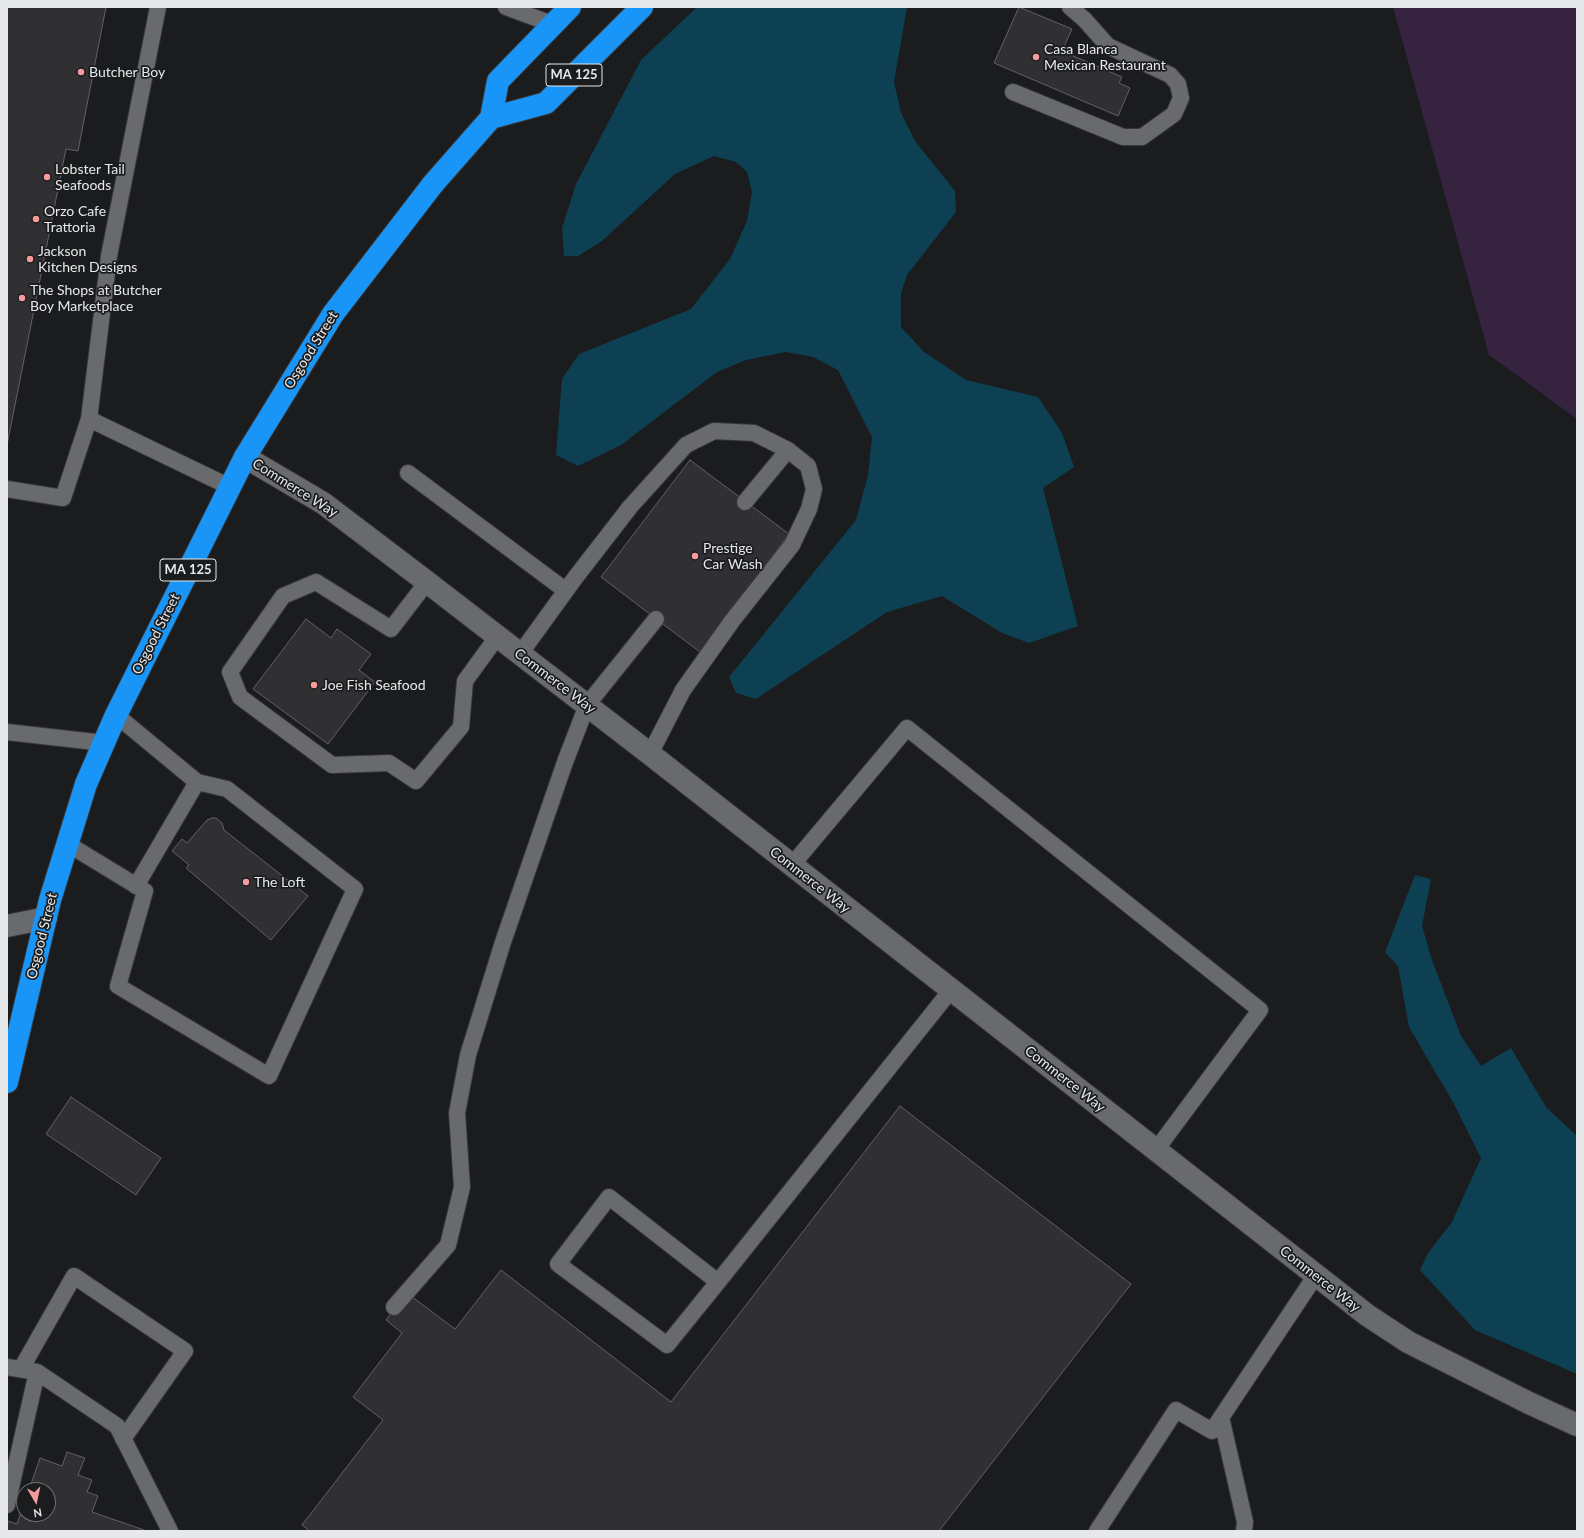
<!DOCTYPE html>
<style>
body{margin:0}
#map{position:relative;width:1584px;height:1538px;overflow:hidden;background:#1b1c1e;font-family:Lato,sans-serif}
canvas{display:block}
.frame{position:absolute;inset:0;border:8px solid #e7e8e9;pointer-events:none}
.north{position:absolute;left:16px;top:1482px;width:40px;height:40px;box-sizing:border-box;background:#1b1c1e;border:1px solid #6d6e6f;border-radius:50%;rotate:171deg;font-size:11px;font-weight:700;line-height:16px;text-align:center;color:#e7e8e9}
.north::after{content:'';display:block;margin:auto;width:14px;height:18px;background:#f59b9e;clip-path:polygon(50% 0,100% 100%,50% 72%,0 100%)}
</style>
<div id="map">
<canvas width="1584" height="1538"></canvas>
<div class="frame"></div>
<div class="north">N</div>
</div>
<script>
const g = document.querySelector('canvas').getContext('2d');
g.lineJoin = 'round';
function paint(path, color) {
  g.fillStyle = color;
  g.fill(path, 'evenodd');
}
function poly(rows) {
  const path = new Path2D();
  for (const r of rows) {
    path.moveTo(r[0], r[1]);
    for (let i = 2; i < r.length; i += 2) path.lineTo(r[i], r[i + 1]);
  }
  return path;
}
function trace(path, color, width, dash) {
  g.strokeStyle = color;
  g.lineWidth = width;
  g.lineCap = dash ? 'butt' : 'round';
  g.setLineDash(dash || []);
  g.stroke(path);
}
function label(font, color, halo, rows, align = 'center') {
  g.font = font + ' Lato,sans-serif';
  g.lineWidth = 3.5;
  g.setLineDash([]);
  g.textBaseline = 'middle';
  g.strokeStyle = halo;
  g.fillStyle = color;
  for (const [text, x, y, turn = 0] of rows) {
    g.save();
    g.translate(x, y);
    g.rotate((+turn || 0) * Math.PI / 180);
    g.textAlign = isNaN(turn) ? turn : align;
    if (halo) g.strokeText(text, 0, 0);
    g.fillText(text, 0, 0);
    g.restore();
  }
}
const green = poly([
 [1393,7,1577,7,1577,419,1489,355]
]);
const water = poly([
 [697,7,907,7,894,82,901,113,915,141,955,191,956,212,907,275,901,293,901,327,924,352,966,380,1038,397,1062,433,1074,467,1043,488,1078,626,1029,643,1002,633,942,596,887,612,756,699,736,693,729,677,856,520,868,475,872,437,838,370,813,357,786,352,746,360,717,372,621,445,578,466,556,455,562,379,579,354,691,309,730,259,747,221,752,192,747,172,736,162,714,156,675,174,602,241,578,256,564,256,562,228,576,184,641,60],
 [1415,875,1431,879,1422,926,1432,960,1461,1036,1481,1066,1511,1048,1546,1107,1577,1136,1577,1374,1475,1330,1420,1270,1428,1253,1452,1222,1481,1158,1454,1104,1409,1027,1398,966,1385,952]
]);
const building = poly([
 [7,7,106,7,78,151,66,149,7,445,7,7],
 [1019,7,1072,29,1062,51,1122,77,1119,83,1130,88,1118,116,994,63,1019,7],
 [690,460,789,534,700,652,601,577,690,460],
 [306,619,331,638,337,629,371,654,359,670,375,682,328,744,253,689,306,619],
 [212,818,216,818,222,823,224,830,308,896,271,940,186,868,189,865,172,851,182,839,187,843,207,820,212,818],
 [71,1097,161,1158,136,1195,46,1134,71,1097],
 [900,1106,1131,1284,939,1531,310,1531,302,1525,383,1420,353,1397,402,1333,386,1320,407,1293,455,1329,501,1270,671,1402,900,1106],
 [67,1452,85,1458,78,1475,92,1480,87,1492,98,1496,92,1512,147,1531,7,1531,8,1521,17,1524,24,1504,24,1514,48,1514,48,1490,29,1490,40,1458,62,1466,67,1452]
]);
const lane = poly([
 [506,7,552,24],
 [1013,92,1123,137,1142,137,1174,114,1181,98,1178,84,1170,75,1108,46,1085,20,1070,7],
 [89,419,230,487],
 [408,473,565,590],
 [7,489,63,498,89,419,109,256,158,7],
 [745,502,788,450],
 [427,582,391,629,316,582,283,596,230,672,240,697,332,765,389,763,416,781,461,727,465,681,497,637],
 [520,654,575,578,630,507,686,445,714,431,754,433,788,450,808,466,814,489,809,509,792,545,732,621,683,690,650,754],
 [7,732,104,743],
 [66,843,145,891,118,986,269,1076,355,889,227,789,197,782,116,715],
 [792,865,907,728,1260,1010,1156,1150],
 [136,886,197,782],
 [718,1282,609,1197,558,1264,667,1345,718,1282,951,990],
 [394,1307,448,1245,462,1187,457,1113,468,1055,503,942,565,762,587,705,656,619],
 [7,1367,37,1372,7,1505],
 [21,1369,74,1276,185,1351,123,1439],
 [37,1372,117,1426,170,1531],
 [1221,1417,1245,1522,1244,1531],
 [1097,1531,1176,1410,1212,1431,1316,1275]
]);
const street = poly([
 [245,457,323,503,427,582,650,754,1367,1315,1408,1342,1529,1403,1577,1425],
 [7,926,46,918]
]);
const highway = poly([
 [491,118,546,103,642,7],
 [7,1082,50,900,86,784,116,715,245,457,333,314,433,184,491,118,498,81,570,7]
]);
const markers = [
 [1036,57,4,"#f59b9e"],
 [81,72,4,"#f59b9e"],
 [47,177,4,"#f59b9e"],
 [36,219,4,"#f59b9e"],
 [30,259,4,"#f59b9e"],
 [22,298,4,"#f59b9e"],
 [695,556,4,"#f59b9e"],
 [314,685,4,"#f59b9e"],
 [246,882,4,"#f59b9e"]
];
const shields = [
 [574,75,56],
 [188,570,56]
];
const shieldNames = [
 ["MA 125",574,75],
 ["MA 125",188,570]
];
const poiNames = [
 ["Casa Blanca",1044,49],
 ["Mexican Restaurant",1044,65],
 ["Butcher Boy",89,72],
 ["Lobster Tail",55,169],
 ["Seafoods",55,185],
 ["Orzo Cafe",44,211],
 ["Trattoria",44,227],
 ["Jackson",38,251],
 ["Kitchen Designs",38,267],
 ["The Shops at Butcher",30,290],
 ["Boy Marketplace",30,306],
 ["Prestige",703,548],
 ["Car Wash",703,564],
 ["Joe Fish Seafood",322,685],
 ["The Loft",254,882]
];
const streetNames = [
 ["Osgood Street",311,350,-58],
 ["Commerce Way",295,488,32],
 ["Osgood Street",156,634,-63],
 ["Commerce Way",555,681,37],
 ["Commerce Way",810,880,38],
 ["Osgood Street",42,936,-76],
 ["Commerce Way",1065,1079,38],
 ["Commerce Way",1320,1279,38]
];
paint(green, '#35233f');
paint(water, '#0e4053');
paint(building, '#302f32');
trace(building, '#626164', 1);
trace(lane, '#38383a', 18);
trace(street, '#38383a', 24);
trace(highway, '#38383a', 24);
trace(lane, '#696a6d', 16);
trace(street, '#696a6d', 22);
trace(highway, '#1995f7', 22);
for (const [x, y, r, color] of markers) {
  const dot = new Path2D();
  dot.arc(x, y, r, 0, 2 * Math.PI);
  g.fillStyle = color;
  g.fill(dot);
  trace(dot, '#1b1c1e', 1.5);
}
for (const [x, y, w] of shields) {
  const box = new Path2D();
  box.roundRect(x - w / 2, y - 11, w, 22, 3);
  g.fillStyle = '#1b1c1e';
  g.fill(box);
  trace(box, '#e7e8e9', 1);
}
label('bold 13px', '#e7e8e9', null, shieldNames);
label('14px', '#e7e8e9', '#1b1c1e', poiNames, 'left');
label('14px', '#e7e8e9', '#1b1c1e', streetNames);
</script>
